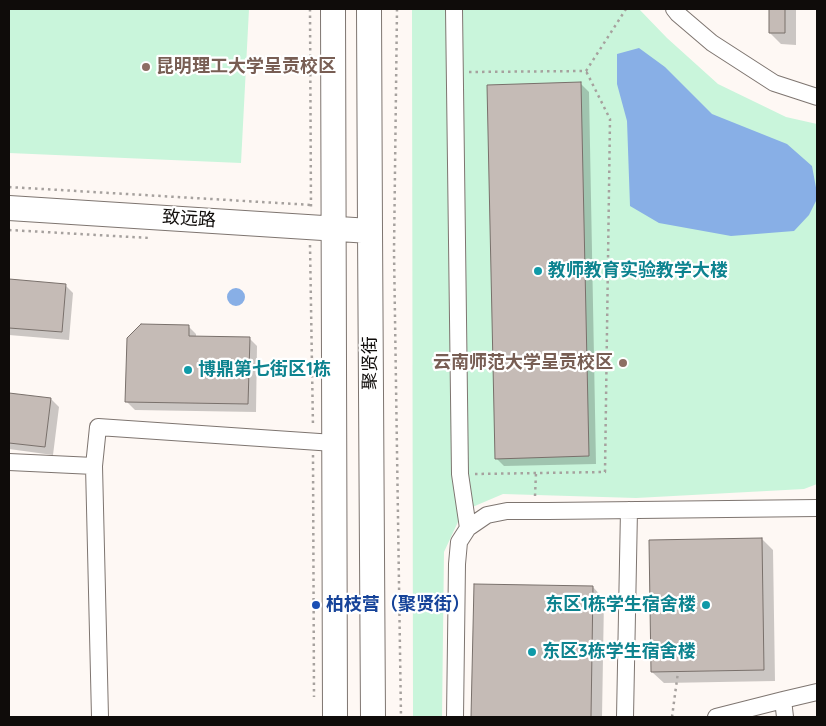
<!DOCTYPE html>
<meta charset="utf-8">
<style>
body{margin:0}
#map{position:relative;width:826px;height:726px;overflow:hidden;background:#fef8f4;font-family:Quicksand,sans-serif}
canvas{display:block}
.frame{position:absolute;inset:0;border:10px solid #0f0c0a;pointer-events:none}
</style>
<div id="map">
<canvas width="826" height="726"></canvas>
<div class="frame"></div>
</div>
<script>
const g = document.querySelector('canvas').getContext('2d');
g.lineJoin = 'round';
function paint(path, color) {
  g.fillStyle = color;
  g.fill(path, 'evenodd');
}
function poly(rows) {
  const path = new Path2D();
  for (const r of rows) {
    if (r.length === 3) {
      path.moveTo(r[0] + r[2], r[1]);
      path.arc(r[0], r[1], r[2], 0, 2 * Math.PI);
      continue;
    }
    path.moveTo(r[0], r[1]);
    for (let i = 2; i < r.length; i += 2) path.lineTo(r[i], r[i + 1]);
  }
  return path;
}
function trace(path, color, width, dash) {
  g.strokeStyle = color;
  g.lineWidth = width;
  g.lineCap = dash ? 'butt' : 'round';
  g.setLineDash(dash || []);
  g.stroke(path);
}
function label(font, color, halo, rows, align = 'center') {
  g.font = font + ' Quicksand,"Noto Sans SC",sans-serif';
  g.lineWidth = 4.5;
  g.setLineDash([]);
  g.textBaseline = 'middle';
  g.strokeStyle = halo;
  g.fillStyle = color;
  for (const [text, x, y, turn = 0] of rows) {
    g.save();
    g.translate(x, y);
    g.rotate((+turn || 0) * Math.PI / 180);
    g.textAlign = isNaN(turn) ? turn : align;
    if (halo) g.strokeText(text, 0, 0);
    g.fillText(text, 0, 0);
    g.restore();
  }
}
const green = poly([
 [9,9,249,9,241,163,9,153],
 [412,9,639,9,667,38,718,84,786,117,817,124,817,484,804,489,636,498,503,494,463,511,444,552,442,717,413,717]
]);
const water = poly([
 [639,48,665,67,712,114,787,144,812,166,817,193,817,199,809,215,794,231,731,236,659,223,630,206,627,121,617,84,617,54],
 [236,297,9]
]);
const shadow = poly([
 [770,9,796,9,796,45,781,44,770,33],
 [581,84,589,92,596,464,504,466,496,458],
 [9,281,65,285,73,293,69,340,9,335],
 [188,326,196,334,196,337,249,338,257,346,256,412,135,410,127,402],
 [9,394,51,399,59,407,53,455,9,449],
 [762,539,773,550,775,681,664,683,652,672],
 [475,585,593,587,604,599,602,717,473,717]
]);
const building = poly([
 [769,9,785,9,785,33,769,33,769,9],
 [581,82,589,456,495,459,487,85,581,82],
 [9,279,66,284,62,332,9,328,9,279],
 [141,324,189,325,189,336,250,337,248,404,125,402,127,338,141,324],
 [9,393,51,398,45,447,9,443,9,393],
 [762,538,764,670,651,672,649,540,762,538],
 [474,584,593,586,591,717,471,717,474,584]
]);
const path = poly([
 [310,9,311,210],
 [397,9,394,251,401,717],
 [469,72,586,71,626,9],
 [9,187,312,205],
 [9,230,150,238],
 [310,245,313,427],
 [313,455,314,697],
 [475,474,605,472,610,119,586,71],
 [535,496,536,473],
 [672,717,678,672]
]);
const street = poly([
 [454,9,460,474,468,528],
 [674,9,678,14,712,43,774,83,817,97],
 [9,462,94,466,98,427,334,443],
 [94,466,100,717],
 [783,700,785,717],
 [455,717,457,564,459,542,468,528,487,515,507,511,548,511,817,508],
 [625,717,629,510],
 [716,717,783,700,817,692]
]);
const secondary = poly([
 [333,9,335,717],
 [369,9,370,231,373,717],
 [9,208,370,231]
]);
const markers = [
 [146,67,5,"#8d6e63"],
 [538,271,5,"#0f9aa8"],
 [623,363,5,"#8d6e63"],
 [188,370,5,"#0f9aa8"],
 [316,605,5,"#1a4fb4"],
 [706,605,5,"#0f9aa8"],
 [532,652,5,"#0f9aa8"]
];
const educationNames = [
 ["昆明理工大学呈贡校区",156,67],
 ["云南师范大学呈贡校区",613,363,"right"]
];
const streetNames = [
 ["致远路",189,219,4],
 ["聚贤街",371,363,-90]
];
const cultureNames = [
 ["教师教育实验教学大楼",548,271],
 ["博鼎第七街区1栋",198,370],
 ["东区1栋学生宿舍楼",696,605,"right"],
 ["东区3栋学生宿舍楼",542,652]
];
const transitNames = [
 ["柏枝营（聚贤街）",326,605]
];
paint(green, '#c9f5db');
paint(water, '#88afe6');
paint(shadow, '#0003');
paint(building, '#c5bbb6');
trace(building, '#79706b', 1);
trace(street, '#7e7570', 18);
trace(secondary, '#7e7570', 26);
trace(path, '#a6a19e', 2.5, [2.5, 4]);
trace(street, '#fff', 16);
trace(secondary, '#fff', 24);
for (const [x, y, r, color] of markers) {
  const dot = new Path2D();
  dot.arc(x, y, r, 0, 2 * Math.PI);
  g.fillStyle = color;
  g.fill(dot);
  trace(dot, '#fff', 2);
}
label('bold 18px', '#785e54', '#fff', educationNames, 'left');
label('18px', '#0f0c0a', '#fff', streetNames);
label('bold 18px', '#0d838f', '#fff', cultureNames, 'left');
label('bold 18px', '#164399', '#fff', transitNames, 'left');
</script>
